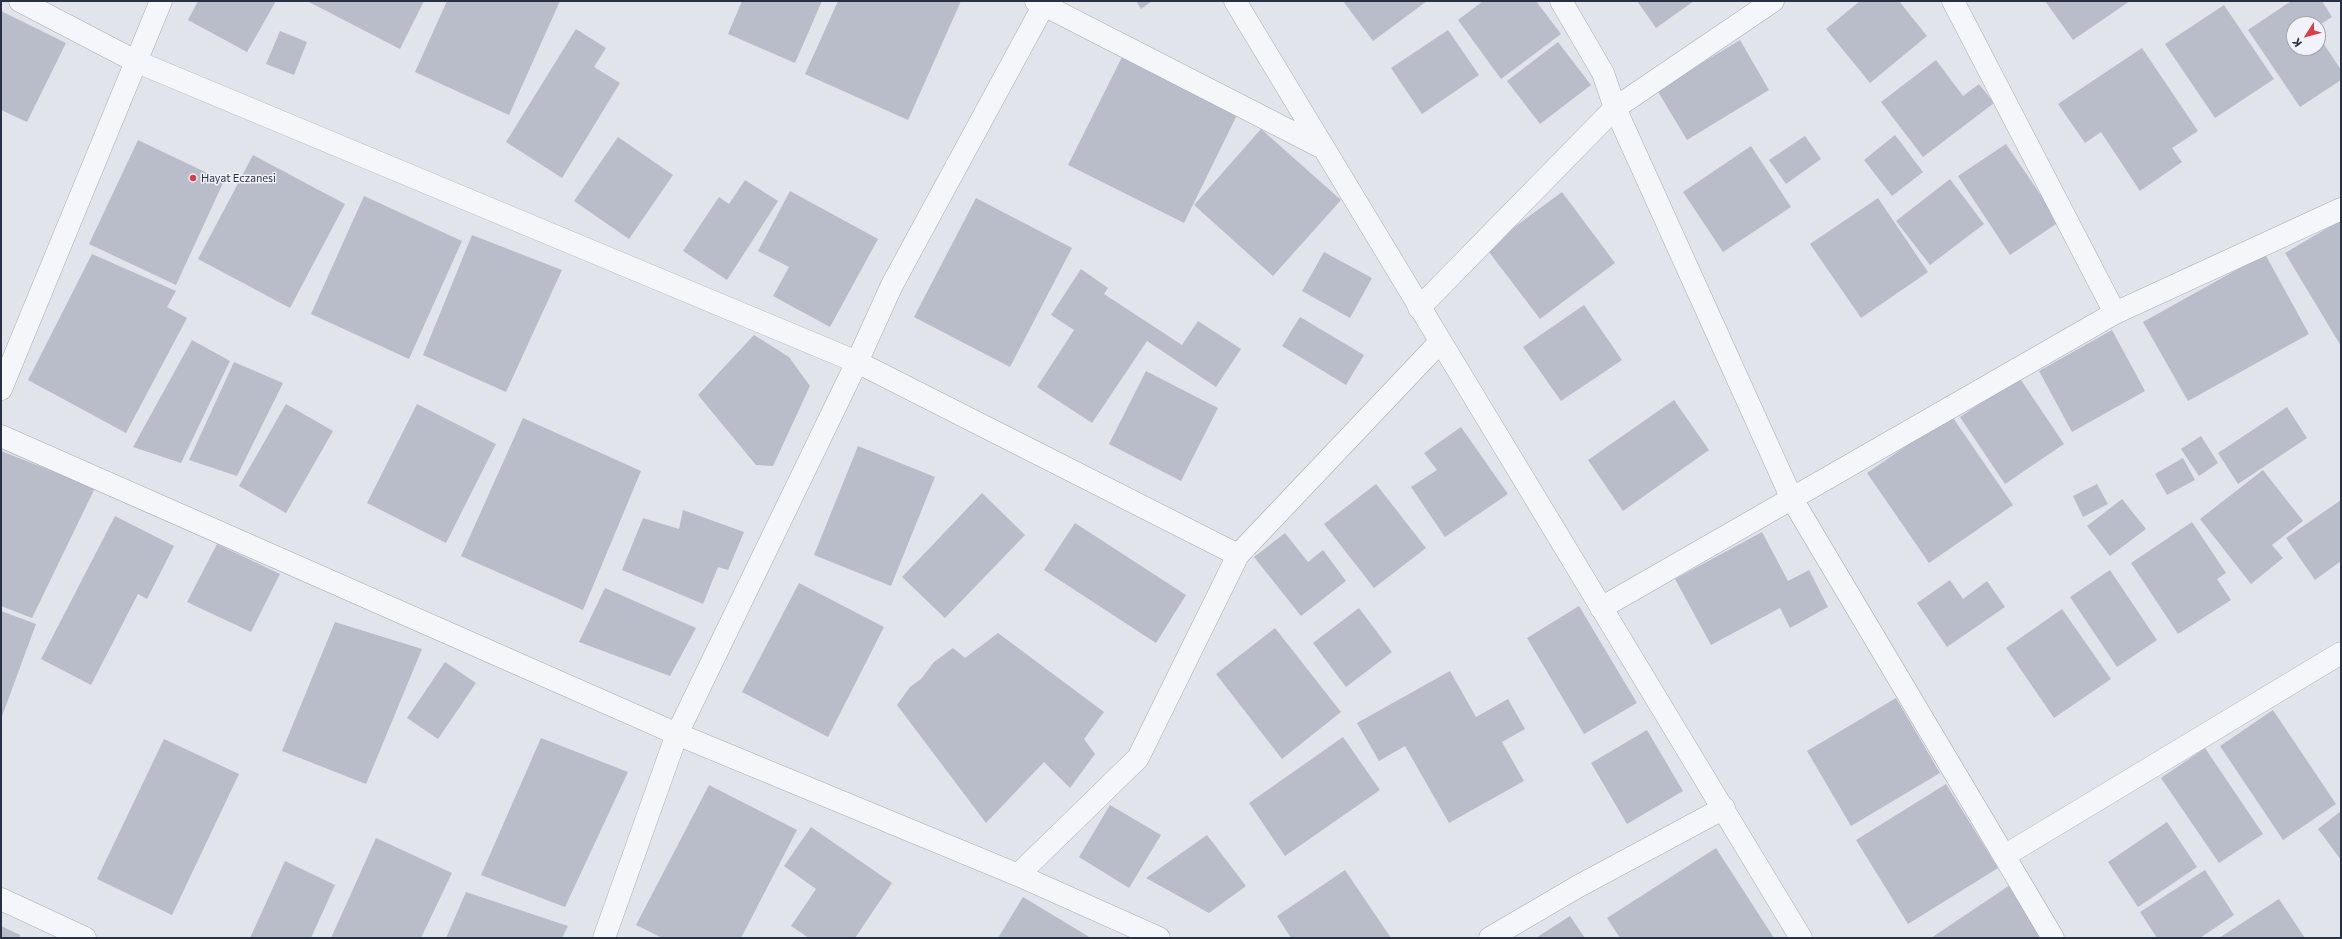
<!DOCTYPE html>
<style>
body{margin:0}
#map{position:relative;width:2342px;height:939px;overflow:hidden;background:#e1e4eb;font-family:Commissioner,sans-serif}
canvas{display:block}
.frame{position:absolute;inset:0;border:2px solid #283144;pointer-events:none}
.north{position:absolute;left:2286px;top:16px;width:40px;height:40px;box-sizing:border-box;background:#f1f3f8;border:1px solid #a1a5b0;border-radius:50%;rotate:234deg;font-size:11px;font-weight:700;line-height:16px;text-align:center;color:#283144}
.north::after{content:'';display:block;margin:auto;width:14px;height:18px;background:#d73f4d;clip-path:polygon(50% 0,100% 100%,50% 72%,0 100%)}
</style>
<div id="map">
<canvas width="2342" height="939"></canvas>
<div class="frame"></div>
<div class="north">K</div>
</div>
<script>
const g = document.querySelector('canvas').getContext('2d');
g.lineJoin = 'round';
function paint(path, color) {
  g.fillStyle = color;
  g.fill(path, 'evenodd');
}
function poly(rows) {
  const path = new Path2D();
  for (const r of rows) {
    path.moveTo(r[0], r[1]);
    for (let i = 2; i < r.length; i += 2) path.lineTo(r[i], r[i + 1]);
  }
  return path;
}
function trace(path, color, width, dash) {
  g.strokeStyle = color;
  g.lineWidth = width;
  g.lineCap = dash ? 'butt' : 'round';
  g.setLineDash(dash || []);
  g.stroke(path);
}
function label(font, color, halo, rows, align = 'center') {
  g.font = font + ' Commissioner,sans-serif';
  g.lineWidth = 3;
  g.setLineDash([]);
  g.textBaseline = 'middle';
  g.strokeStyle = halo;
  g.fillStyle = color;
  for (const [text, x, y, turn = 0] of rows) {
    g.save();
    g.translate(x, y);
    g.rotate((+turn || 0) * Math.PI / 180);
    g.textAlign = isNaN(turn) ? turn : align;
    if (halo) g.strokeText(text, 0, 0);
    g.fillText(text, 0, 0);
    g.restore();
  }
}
const building = poly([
 [198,1,276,1,247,52,188,20],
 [307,1,424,1,400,49],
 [447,1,560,1,509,115,415,72],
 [742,1,822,1,795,63,728,34],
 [838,1,961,1,908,120,805,74],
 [1136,1,1152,1,1141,9],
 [1343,1,1427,1,1373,41],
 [1483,1,1536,1,1561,34,1501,79,1458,20],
 [1637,1,1694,1,1656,28],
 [1860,1,1899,1,1927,36,1870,83,1826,29],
 [2045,1,2130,1,2073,40],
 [2291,1,2322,1,2332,17,2318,26,2318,24,2294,24,2294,48,2318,48,2318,35,2341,70,2341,80,2300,107,2248,30],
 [2224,5,2274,79,2215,118,2165,44],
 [1,11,66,43,27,122,1,110],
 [576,29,606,48,594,67,620,83,562,178,506,142],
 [1448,30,1479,75,1422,114,1391,68],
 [280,31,307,42,294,75,266,64],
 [1740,40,1769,90,1687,140,1657,90],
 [1558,42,1591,85,1540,124,1507,81],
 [2142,48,2198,131,2172,148,2182,162,2140,191,2101,132,2085,143,2058,104],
 [1123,55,1238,113,1184,223,1068,165],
 [1936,60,1963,96,1979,84,1994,103,1923,157,1881,102],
 [1261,129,1341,200,1273,276,1194,205],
 [1895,135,1923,172,1892,196,1864,160],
 [1805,136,1821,159,1786,184,1769,160],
 [618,137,673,175,629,239,574,201],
 [138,140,224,181,176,285,89,244],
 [2006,144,2059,222,2010,255,1958,176],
 [1751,146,1791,207,1723,252,1683,192],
 [253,155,345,204,290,308,198,259],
 [1950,179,1984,224,1930,265,1896,221],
 [745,180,778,201,727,280,683,251,719,197,729,204],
 [790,191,878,239,830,327,773,296,789,267,758,251],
 [1562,192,1615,263,1540,319,1486,248],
 [364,196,462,241,409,359,311,314],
 [976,198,1072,248,1010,367,914,317],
 [1878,198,1928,272,1861,318,1810,244],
 [2341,220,2341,346,2285,253],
 [472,235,562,270,506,392,423,355],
 [1324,252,1372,278,1350,318,1302,291],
 [92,254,176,291,167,307,187,318,126,433,28,380],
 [2265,254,2309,334,2188,401,2143,322],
 [1081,269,1108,288,1104,294,1182,345,1198,321,1241,349,1216,387,1147,341,1092,423,1037,387,1074,330,1051,315],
 [1584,305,1622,360,1561,401,1523,347],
 [1300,317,1364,355,1346,385,1282,346],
 [2112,330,2145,391,2072,432,2039,371],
 [754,335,789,357,810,386,773,466,756,465,698,395],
 [192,340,230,361,181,463,133,447],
 [234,362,283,383,237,476,189,460],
 [1146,371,1218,408,1181,481,1109,444],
 [2019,377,2064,444,2005,484,1960,417],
 [1674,400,1709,450,1623,511,1588,460],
 [286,404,333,431,286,513,239,486],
 [417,404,496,444,446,543,367,503],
 [2287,407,2307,438,2238,484,2218,453],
 [1951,415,2013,505,1929,563,1867,473],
 [523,418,641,471,583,610,461,556],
 [1461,427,1508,494,1445,537,1411,487,1437,470,1424,453],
 [2201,436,2218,463,2199,476,2181,449],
 [858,446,935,477,891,586,814,555],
 [1,451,95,488,32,618,1,606],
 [2183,458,2195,480,2167,495,2155,474],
 [2263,470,2303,521,2272,545,2283,558,2251,584,2200,519],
 [1376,484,1426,548,1374,588,1324,524],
 [2097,484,2108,504,2083,517,2073,496],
 [982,493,1025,535,945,618,902,577],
 [2122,499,2146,529,2110,556,2087,526],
 [2341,500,2341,561,2315,580,2286,538],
 [683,510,744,532,728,570,718,567,703,604,622,570,643,518,679,529],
 [115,516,174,546,147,599,138,594,91,685,41,659],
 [2192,522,2226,573,2217,579,2231,600,2178,634,2131,563],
 [1075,523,1186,595,1156,643,1044,570],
 [1762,532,1788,581,1809,570,1828,607,1790,628,1780,608,1711,645,1675,579],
 [1285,533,1308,562,1323,550,1346,581,1301,616,1254,557],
 [217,544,280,574,251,632,187,602],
 [2110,570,2157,640,2117,667,2070,597],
 [1950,580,1963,599,1987,581,2005,607,1947,647,1917,603],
 [799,583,884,627,828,737,742,692],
 [605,588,696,628,670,676,579,642],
 [1579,606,1637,703,1584,734,1527,638],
 [1359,608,1392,652,1346,687,1313,643],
 [2062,609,2111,679,2054,718,2006,648],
 [1,611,36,624,1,719],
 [335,622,422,649,366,784,282,751],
 [1275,628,1341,712,1282,759,1216,674],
 [998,633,1104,712,1084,739,1095,754,1070,788,1044,762,986,823,897,705,910,687,921,679,934,662,953,648,965,658],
 [445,662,476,683,438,739,407,718],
 [1450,671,1476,717,1508,699,1525,729,1502,742,1524,781,1449,823,1405,746,1379,761,1357,723],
 [1896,698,1940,773,1851,826,1807,751],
 [2273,710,2336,804,2283,840,2220,746],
 [1647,730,1683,791,1627,824,1591,763],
 [1343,737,1380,790,1285,856,1249,803],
 [541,738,628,772,565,907,481,875],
 [164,739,239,774,172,915,97,879],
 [2205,748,2263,834,2219,863,2161,778],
 [1946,784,1998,868,1908,924,1856,840],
 [709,785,797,830,741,938,662,938,636,925],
 [1110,805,1161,835,1129,888,1079,857],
 [2341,811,2341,860,2318,829],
 [2167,822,2197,867,2138,907,2108,862],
 [811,827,892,883,855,938,809,938,791,926,816,889,784,866],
 [1207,835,1246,886,1209,913,1146,878],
 [376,838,452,873,421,938,331,938],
 [1716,848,1774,938,1620,938,1607,918],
 [285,861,335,885,311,938,250,938],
 [1345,870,1391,938,1291,938,1277,916],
 [2205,870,2234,915,2200,938,2157,938,2140,912],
 [2010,885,2046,938,1931,938],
 [466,892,568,926,562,938,446,938],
 [1023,897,1091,938,998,938],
 [2279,899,2305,938,2219,938],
 [1570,916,1585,938,1536,938],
 [1,926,20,935,19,938,1,938]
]);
const minor = poly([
 [20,1,135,61,857,362,1238,555],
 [1036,1,1323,148],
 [1235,1,1801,938],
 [1561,1,1603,73,1615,108,1792,499,2053,938],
 [1953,1,2115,313],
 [1419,308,1615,108,1773,1],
 [1,389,161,1],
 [1,436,677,734,1018,875,1159,938],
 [1601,608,2115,313,2341,209],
 [2004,856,2341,653],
 [1018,875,1138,758,1238,555,1440,342],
 [1,899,85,938],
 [604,938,677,734,857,362,892,285,1046,1],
 [1490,938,1577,887,1724,808]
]);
const markers = [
 [193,178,4,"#d73f4d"]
];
const poiNames = [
 ["Hayat Eczanesi",201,178]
];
paint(building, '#b8bdc9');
trace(minor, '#a6abb6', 23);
trace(minor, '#f4f6f9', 22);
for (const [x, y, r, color] of markers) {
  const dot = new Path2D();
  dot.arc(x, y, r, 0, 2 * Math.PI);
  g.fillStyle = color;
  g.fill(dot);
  trace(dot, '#f1f3f8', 1.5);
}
label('11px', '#283144', '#f1f3f8', poiNames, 'left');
</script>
